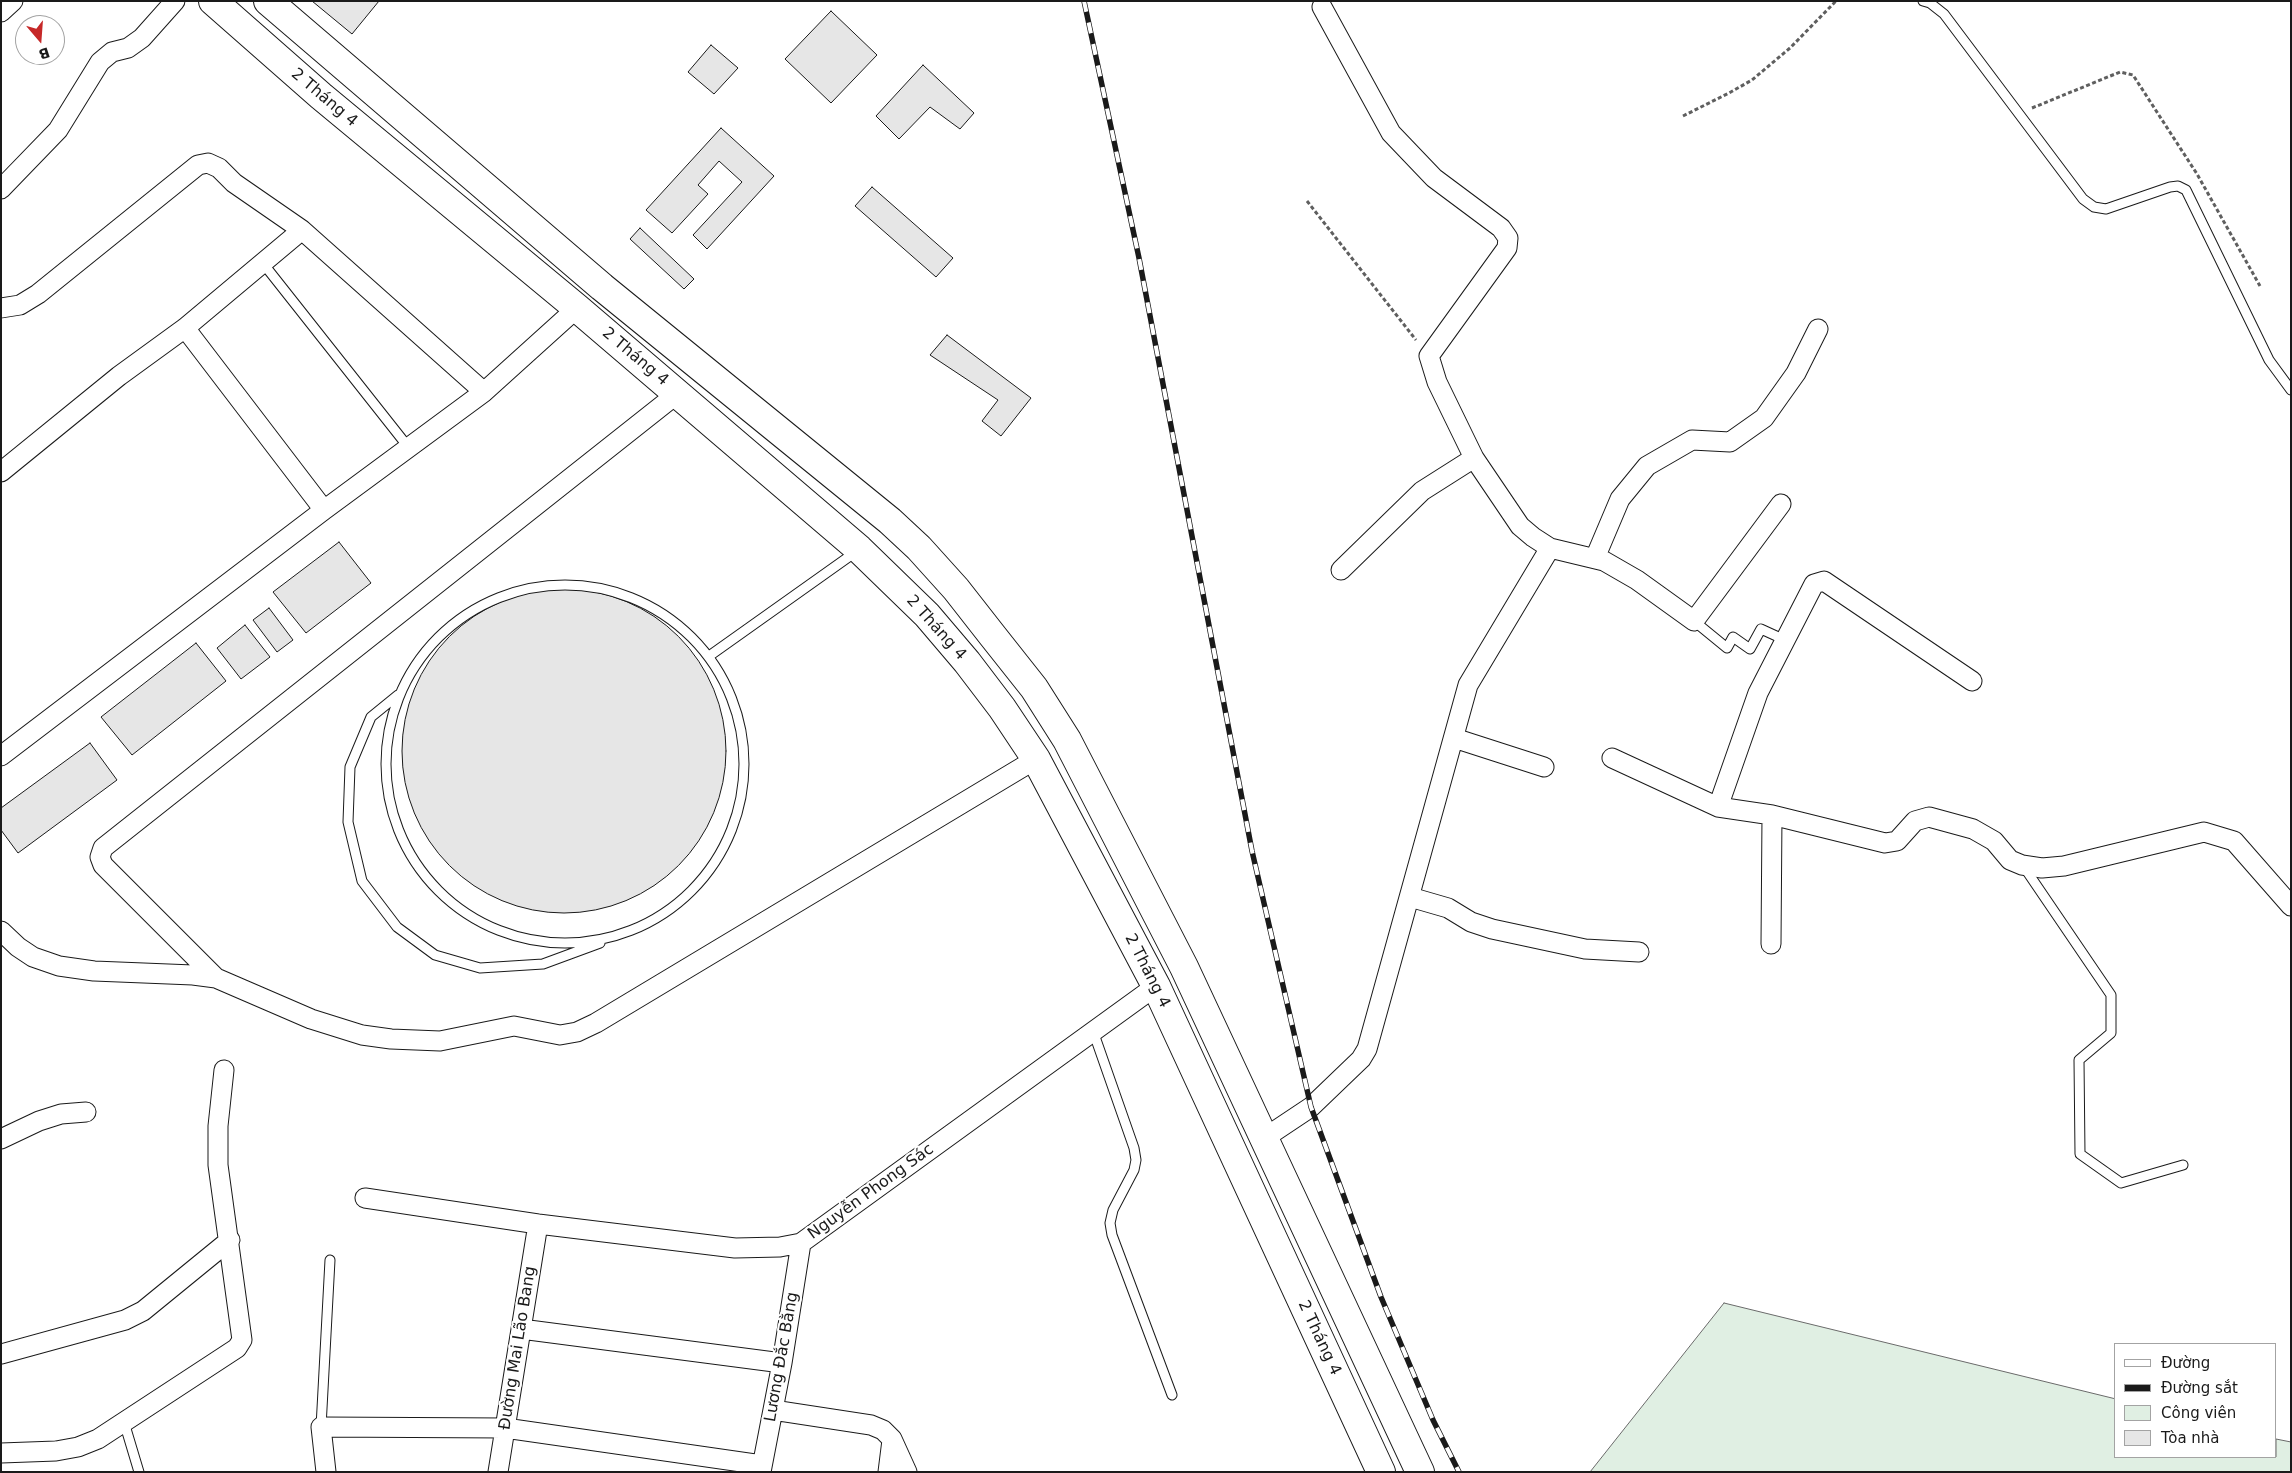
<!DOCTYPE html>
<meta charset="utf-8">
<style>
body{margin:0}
#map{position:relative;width:2292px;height:1473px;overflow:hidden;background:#fff;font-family:"DejaVu Sans",sans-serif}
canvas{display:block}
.frame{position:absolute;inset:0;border:2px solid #1a1a1a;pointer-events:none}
.legend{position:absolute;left:2114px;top:1343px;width:162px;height:115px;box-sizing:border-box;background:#fff;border:1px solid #a3a3a3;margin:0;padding:6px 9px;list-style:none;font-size:15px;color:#1a1a1a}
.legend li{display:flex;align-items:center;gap:10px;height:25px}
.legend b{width:25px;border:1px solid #a3a3a3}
.north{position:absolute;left:15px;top:15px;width:50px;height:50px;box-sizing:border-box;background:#fff;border:1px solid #a3a3a3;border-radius:50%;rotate:162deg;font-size:14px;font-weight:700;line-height:20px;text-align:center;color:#1a1a1a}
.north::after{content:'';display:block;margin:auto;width:18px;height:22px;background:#c62828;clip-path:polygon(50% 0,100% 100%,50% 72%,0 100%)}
</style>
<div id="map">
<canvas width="2292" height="1473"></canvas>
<div class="frame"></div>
<ul class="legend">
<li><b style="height:6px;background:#fff"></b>Đường</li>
<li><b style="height:6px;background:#1a1a1a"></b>Đường sắt</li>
<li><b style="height:14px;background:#e0efe3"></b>Công viên</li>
<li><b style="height:14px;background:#e6e6e6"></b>Tòa nhà</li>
</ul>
<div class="north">B</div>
</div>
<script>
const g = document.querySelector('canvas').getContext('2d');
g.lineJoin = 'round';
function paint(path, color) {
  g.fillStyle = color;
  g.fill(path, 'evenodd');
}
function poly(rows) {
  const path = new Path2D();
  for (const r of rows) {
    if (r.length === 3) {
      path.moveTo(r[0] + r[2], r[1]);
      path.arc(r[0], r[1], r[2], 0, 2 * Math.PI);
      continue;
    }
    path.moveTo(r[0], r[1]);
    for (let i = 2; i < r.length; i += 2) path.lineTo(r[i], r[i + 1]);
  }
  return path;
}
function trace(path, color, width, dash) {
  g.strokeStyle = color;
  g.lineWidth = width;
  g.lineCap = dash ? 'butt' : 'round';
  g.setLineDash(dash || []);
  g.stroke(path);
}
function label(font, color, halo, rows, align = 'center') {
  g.font = font + ' "DejaVu Sans",sans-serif';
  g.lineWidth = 4;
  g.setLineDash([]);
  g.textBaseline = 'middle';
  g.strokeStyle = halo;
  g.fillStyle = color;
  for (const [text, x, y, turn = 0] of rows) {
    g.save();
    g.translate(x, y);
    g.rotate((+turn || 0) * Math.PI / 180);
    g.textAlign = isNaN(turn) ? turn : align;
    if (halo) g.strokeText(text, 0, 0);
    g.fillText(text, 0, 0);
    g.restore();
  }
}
const green = poly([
 [1724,1303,2116,1399,2116,1457,2276,1457,2276,1439,2291,1442,2291,1472,1590,1472,1724,1303]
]);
const building = poly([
 [312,1,379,1,352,34,312,1],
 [831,11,877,55,831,103,785,59,831,11],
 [711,45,738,68,714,94,688,72,711,45],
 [923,65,974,113,960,129,930,107,899,139,876,116,923,65],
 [721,128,774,176,707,249,693,235,742,182,719,161,698,185,708,194,672,233,646,210,721,128],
 [872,187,953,258,936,277,855,206,872,187],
 [640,228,694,279,684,289,630,239,640,228],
 [947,335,1031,398,1001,436,982,421,998,400,930,355,947,335],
 [339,542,371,583,306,633,273,592,339,542],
 [564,751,162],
 [269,608,293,640,277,652,253,620,269,608],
 [245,625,270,657,241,679,217,648,245,625],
 [196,643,226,681,132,755,101,717,196,643],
 [90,743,117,780,18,853,1,830,1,808,90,743]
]);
const path = poly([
 [2032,108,2120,72,2133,75,2197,174,2260,286],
 [1683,116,1729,93,1752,80,1790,48,1836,1],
 [1307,201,1416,340]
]);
const service = poly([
 [1923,1,1930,3,1944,14,2083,199,2094,207,2106,209,2170,187,2178,186,2186,190,2269,360,2291,390],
 [262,262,409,448],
 [565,764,179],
 [1694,621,1727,648,1733,637,1750,649,1761,629,1785,640],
 [712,654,857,551],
 [398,695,371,717,350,767,348,822,362,881,397,927,435,955,480,968,543,964,600,943],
 [2024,867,2111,995,2111,1033,2079,1060,2080,1154,2121,1183,2183,1165],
 [1093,1031,1134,1148,1136,1160,1134,1170,1113,1210,1110,1223,1112,1235,1172,1395],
 [124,1422,139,1472],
 [321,1427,330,1260]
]);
const minor = poly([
 [1322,7,1391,133,1434,178,1501,228,1508,238,1507,248,1429,356,1437,382,1474,458,1520,526,1533,537,1550,548],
 [1,12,13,1],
 [1,189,58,130,100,62,112,52,128,48,142,38,175,1],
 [1,308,20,305,38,294,198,165,208,163,219,168,234,183,302,230],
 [185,328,324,510],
 [1,472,119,376,185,328,302,230,484,392,577,308],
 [1595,558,1620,499,1647,466,1692,440,1730,442,1764,418,1796,373,1818,329],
 [1341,570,1422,491,1474,458],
 [1454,738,1544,767],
 [1,756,324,510,484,392],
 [1612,758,1718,807,1772,815,1885,843,1897,841,1915,821,1929,817,1973,829,1994,841,2010,860,2022,865,2042,868,2064,866,2204,832,2234,841,2291,906],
 [1718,807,1758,693,1814,584,1824,581,1972,681],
 [1410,897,1448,908,1471,922,1492,929,1585,949,1639,952],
 [1,931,18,947,33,957,59,966,94,971,193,975,216,978,311,1019,362,1035,391,1039,440,1041,514,1026,560,1035,577,1032,596,1023,1036,759],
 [1771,944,1772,815],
 [216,978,103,865,100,857,103,848,678,393],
 [1,1139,39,1121,61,1114,86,1112],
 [1263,1139,1311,1107,1361,1059,1367,1049,1468,685,1550,548,1604,561,1637,580,1694,621,1781,504],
 [365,1198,538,1224,735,1248,780,1247,801,1243,1156,986],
 [521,1329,782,1363],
 [1,1354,125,1320,143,1311,230,1240],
 [773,1410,871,1425,883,1430,892,1439,907,1472],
 [1,1453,56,1451,78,1447,98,1439,237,1348,242,1340,218,1165,218,1126,224,1070],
 [326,1472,321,1427,505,1428,762,1465],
 [498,1472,538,1224],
 [761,1472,782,1363,801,1243],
 [888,1472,892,1440]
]);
const primary = poly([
 [213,1,321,96,577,308,859,549,927,615,967,662,1002,708,1036,759,1156,986,1381,1472],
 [268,1,602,287,890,521,919,548,956,589,992,635,1034,688,1067,740,1184,967,1420,1472]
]);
const rail = poly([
 [1084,1,1139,258,1252,851,1311,1107,1381,1297,1433,1420,1459,1472]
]);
const streetNames = [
 ["2 Tháng 4",324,98,40],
 ["2 Tháng 4",635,357,40],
 ["2 Tháng 4",936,628,48],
 ["2 Tháng 4",1147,971,63],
 ["Nguyễn Phong Sác",871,1192,-36],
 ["2 Tháng 4",1319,1338,65],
 ["Đường Mai Lão Bang",518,1348,-81],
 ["Lương Đắc Bằng",782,1357,-80]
];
paint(green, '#e0efe3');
trace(green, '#6a6a6a', 1);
paint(building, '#e6e6e6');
trace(building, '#1a1a1a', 1);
trace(service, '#1a1a1a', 11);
trace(minor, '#1a1a1a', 21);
trace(primary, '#1a1a1a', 30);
trace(path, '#5f5f5f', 3, [4, 2.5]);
trace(service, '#fff', 9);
trace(minor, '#fff', 19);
trace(primary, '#fff', 28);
trace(rail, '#1a1a1a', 5.5);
trace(rail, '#fff', 4, [11]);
label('16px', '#1a1a1a', '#fff', streetNames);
</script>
